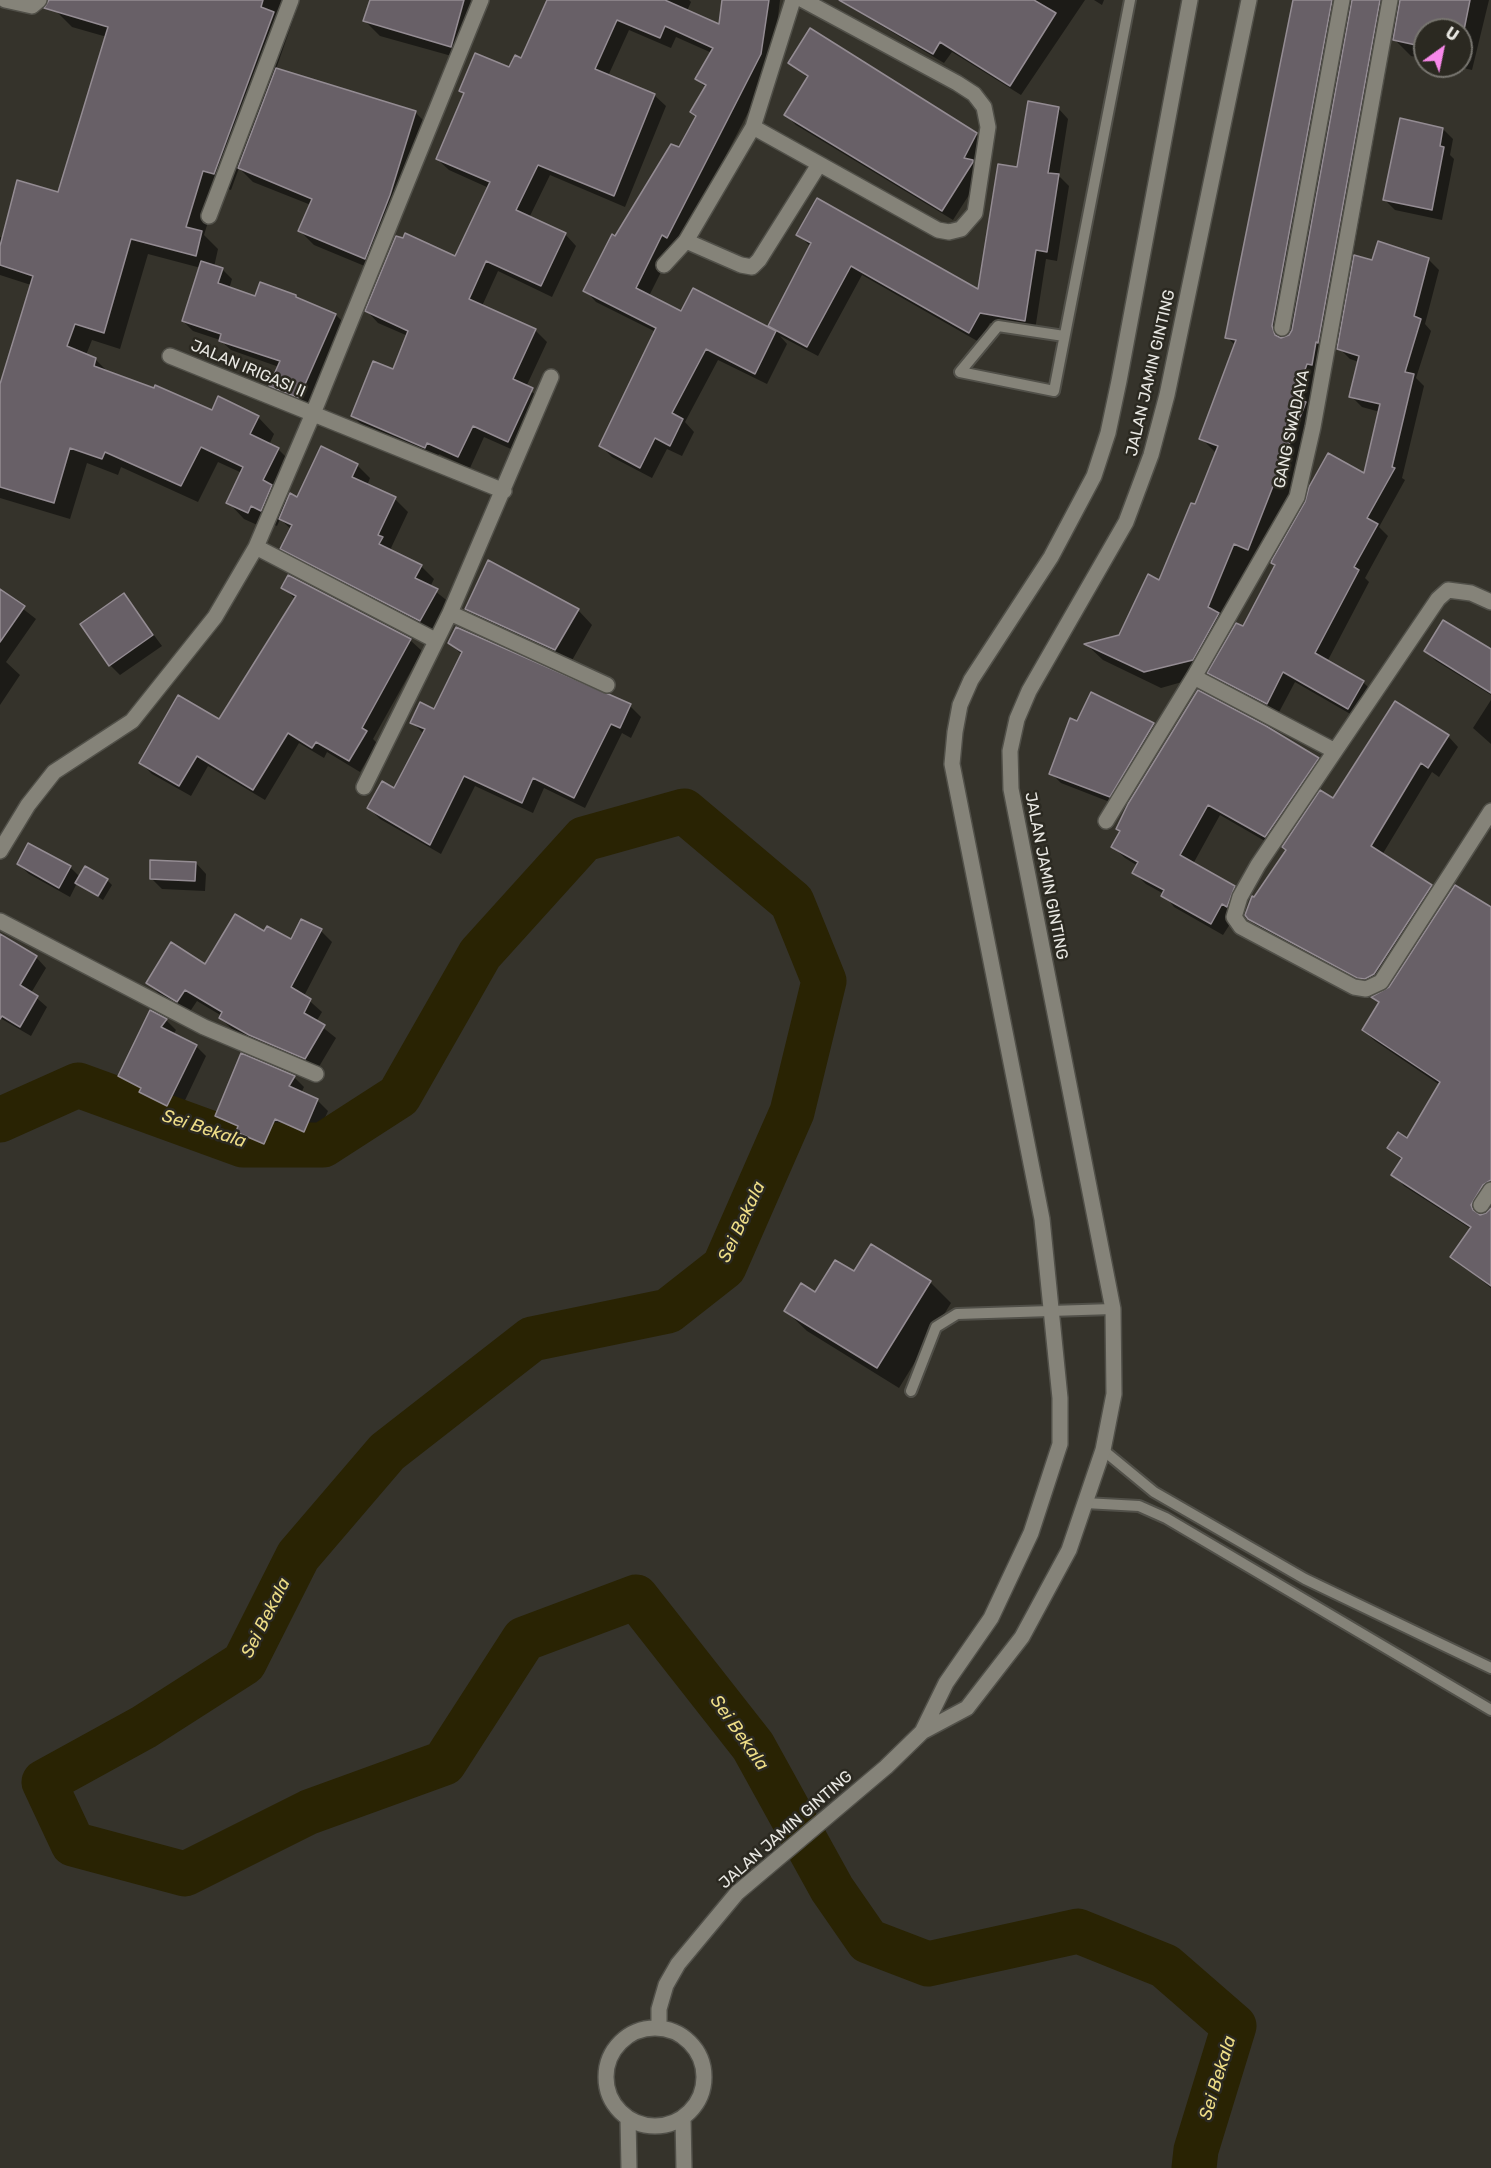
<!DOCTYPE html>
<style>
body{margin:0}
#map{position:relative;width:1491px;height:2168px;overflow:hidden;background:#35332b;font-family:Rubik,sans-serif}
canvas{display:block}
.north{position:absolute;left:1413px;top:18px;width:60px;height:60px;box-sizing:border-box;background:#2b2921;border:2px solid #77756f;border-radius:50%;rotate:33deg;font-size:16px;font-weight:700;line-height:24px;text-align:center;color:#e9e8e3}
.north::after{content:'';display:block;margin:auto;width:21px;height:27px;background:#f888ea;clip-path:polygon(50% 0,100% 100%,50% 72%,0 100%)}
</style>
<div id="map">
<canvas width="1491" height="2168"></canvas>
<div class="north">U</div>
</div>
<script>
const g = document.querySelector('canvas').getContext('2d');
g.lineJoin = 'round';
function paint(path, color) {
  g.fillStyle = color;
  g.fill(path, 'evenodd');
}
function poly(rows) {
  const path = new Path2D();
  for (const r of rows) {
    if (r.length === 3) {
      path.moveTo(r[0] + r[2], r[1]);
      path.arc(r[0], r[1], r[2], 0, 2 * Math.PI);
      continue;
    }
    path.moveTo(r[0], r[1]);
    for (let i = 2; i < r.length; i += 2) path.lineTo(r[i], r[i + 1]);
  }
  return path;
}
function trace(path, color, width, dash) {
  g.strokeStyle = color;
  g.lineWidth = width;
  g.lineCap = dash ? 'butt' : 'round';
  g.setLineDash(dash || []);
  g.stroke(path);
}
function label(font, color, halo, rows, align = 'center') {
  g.font = font + ' Rubik,sans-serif';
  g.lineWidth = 5;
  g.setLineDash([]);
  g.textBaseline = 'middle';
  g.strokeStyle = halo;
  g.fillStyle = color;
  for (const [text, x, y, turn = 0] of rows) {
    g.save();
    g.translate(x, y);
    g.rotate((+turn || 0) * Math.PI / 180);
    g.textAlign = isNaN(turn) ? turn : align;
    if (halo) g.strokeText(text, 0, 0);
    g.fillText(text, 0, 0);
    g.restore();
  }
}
const shadow = poly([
 [59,0,300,0,276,69,415,112,429,126,403,209,379,272,314,245,300,231,311,205,253,182,239,168,231,190,219,186,204,235,218,249,214,267,222,269,232,279,229,289,256,298,296,296,336,315,346,325,310,407,281,395,271,385,279,367,231,350,220,340,193,331,183,321,201,268,148,254,120,349,92,340,86,355,96,360,109,373,212,412,258,417,274,434,269,445,278,449,294,465,280,495,287,502,357,465,370,478,367,486,395,499,408,512,391,548,394,553,421,566,434,579,430,587,450,603,434,633,295,561,282,548,292,530,280,519,277,526,267,521,264,528,244,519,228,502,242,473,218,462,198,502,121,467,118,475,87,463,70,519,0,498,0,389,31,285,0,275,0,237,4,238,59,193,107,37,72,27,56,11],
 [371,0,470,0,480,10,466,60,380,36,365,21],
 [548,0,689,0,691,2,687,11,720,26,724,0,780,0,772,66,678,248,674,246,649,296,682,313,694,290,775,333,769,326,811,247,798,234,979,291,1019,169,1058,108,1068,119,1059,176,1069,186,1057,261,1046,259,1035,330,990,323,979,342,862,275,818,356,780,336,787,344,767,384,718,360,685,422,694,432,682,456,667,449,652,478,612,457,601,446,656,332,596,302,585,290,616,238,679,149,697,117,692,112,706,88,697,79,712,53,676,37,671,48,629,30,608,76,654,95,666,106,625,207,550,175,529,218,565,234,576,246,552,297,498,271,482,306,535,330,547,342,526,387,543,401,520,453,484,437,470,468,439,454,436,459,364,427,353,416,394,371,408,336,378,323,367,311,456,258,489,188,449,170,437,159,465,95,461,91,510,69,522,60],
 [838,0,1085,0,1021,95,952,52,944,63],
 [1094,0,1104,0,1102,5],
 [1295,0,1489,0,1472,70,1454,66,1461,66,1461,30,1425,30,1425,59,1411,56,1392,37,1353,256,1373,262,1428,259,1439,270,1425,324,1431,331,1416,378,1424,386,1402,478,1405,480,1379,527,1388,536,1365,578,1369,582,1327,662,1363,682,1374,693,1359,719,1295,682,1278,714,1220,684,1210,674,1161,688,1103,660,1087,645,1120,637,1160,582,1217,454,1201,438,1236,346,1227,337],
 [1337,346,1350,359,1359,362,1351,396,1362,407,1380,412,1365,476,1243,628,1234,630,1225,621,1251,560,1264,565,1321,420,1332,357,1334,358],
 [790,63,976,134,987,144,983,173,953,220,796,125,786,115,808,78],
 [1443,129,1453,139,1450,155,1454,159,1442,220,1395,210,1385,200],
 [283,587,410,640,422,651,373,739,377,743,360,772,327,752,324,758,299,743,265,800,208,766,191,796,152,774,141,763,220,721,295,599],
 [0,591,36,619,6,662,20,675,0,705],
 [124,595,162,646,120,675,110,665],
 [467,609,578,610,592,625,570,664,481,623],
 [450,643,630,706,641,717,631,738,622,733,585,808,544,788,533,813,475,786,441,854,380,819,369,808,395,790,424,734,412,722,435,711,461,654],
 [1426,651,1491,651,1491,695,1436,661],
 [1092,694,1154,724,1164,735,1120,806,1061,783,1051,773],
 [1491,700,1491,744,1473,728],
 [1448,736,1458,747,1439,777,1432,772,1382,855,1431,886,1441,896,1369,987,1260,929,1249,919,1255,899,1334,800],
 [1318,759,1329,770,1277,848,1220,815,1193,864,1234,887,1246,899,1223,935,1174,907,1164,894,1146,884,1134,873,1138,866,1125,858,1113,847,1121,832],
 [196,863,206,874,205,891,162,889,151,878],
 [18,864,70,867,80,877,107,880,112,885,103,900,77,883,70,897,29,874],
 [1491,908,1491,1201,1481,1218,1483,1219,1491,1208,1491,1288,1452,1257,1471,1229,1404,1186,1393,1174,1402,1160,1389,1148,1407,1141,1440,1085,1375,1041,1363,1030,1380,1004,1374,998,1390,988],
 [321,931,332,942,304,996,322,1012,316,1022,336,1038,317,1070,262,1046,232,1029,220,1018,222,1016,197,1001,189,1013,159,994,148,982,206,966,265,933,292,941],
 [0,936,36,957,46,968,31,993,47,1007,31,1036,0,1018],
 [166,1020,176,1030,173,1035,196,1046,206,1056,178,1115,151,1102,119,1076],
 [294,1077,304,1087,301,1093,317,1100,328,1111,314,1142,285,1128,274,1153,248,1142,216,1116],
 [854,1274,930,1282,951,1303,899,1388,807,1331,786,1311]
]);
const river = poly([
 [0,1120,78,1085,243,1145,323,1145,399,1096,480,954,584,839,684,811,792,902,824,981,792,1112,724,1267,668,1311,532,1339,387,1452,298,1556,244,1663,144,1727,44,1782,73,1844,185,1874,309,1812,444,1763,524,1639,636,1597,753,1746,832,1889,868,1941,928,1964,1078,1931,1165,1966,1234,2026,1196,2150,1194,2168]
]);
const building = poly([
 [49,0,263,0,261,7,274,12,214,174,203,171,186,227,202,231,196,256,131,239,104,333,75,324,67,346,96,358,94,366,154,388,155,385,212,410,218,396,259,416,250,434,279,448,263,480,272,485,261,511,251,506,248,513,226,503,243,467,201,447,181,486,105,452,102,459,70,448,54,503,0,487,0,384,33,276,0,265,0,246,17,180,58,192,108,27,44,8,49,0],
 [370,0,464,0,451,47,363,21,370,0],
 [547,0,665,0,719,24,722,0,769,0,761,54,667,238,662,235,636,288,681,311,693,288,776,331,755,374,706,349,672,413,683,419,670,446,655,438,640,468,599,446,656,328,583,291,612,234,615,236,671,144,679,147,696,116,690,112,706,85,695,79,713,48,665,26,660,38,617,20,595,69,655,94,614,196,538,165,516,210,566,233,541,286,486,261,469,299,536,329,513,379,533,388,508,442,473,426,458,457,427,443,425,448,351,416,373,361,393,369,408,331,365,311,396,236,403,238,405,233,455,256,490,182,436,159,464,93,459,91,475,53,509,67,515,55,521,58,547,0],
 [839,0,1034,0,1056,13,1010,86,940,42,933,54,839,0],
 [1293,0,1332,0,1272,326,1275,335,1281,338,1289,335,1292,330,1352,0,1380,0,1318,343,1316,342,1312,365,1307,364,1295,398,1306,402,1248,550,1234,544,1208,607,1219,613,1193,660,1144,672,1084,644,1119,635,1148,574,1159,580,1191,503,1195,504,1218,446,1199,439,1236,340,1225,338,1293,0],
 [1400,0,1470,0,1464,30,1461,34,1461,30,1425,30,1425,47,1393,40,1400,0],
 [810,28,977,133,964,158,973,160,973,162,942,211,784,115,808,76,788,63,810,28],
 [276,68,416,111,390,195,365,259,298,231,312,199,238,168,276,68],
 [1028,101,1059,107,1048,173,1059,174,1047,252,1036,250,1025,321,980,313,969,333,851,266,807,347,768,326,811,243,796,235,817,198,978,289,998,164,1017,167,1028,101],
 [1400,118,1443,128,1440,146,1444,147,1432,210,1383,200,1400,118],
 [1378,241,1429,258,1414,316,1421,319,1405,372,1414,374,1392,467,1395,468,1367,518,1378,524,1354,567,1359,570,1315,653,1364,681,1348,709,1283,672,1267,704,1207,673,1236,623,1243,626,1275,565,1271,563,1272,560,1305,502,1309,487,1328,453,1364,473,1380,404,1349,397,1359,356,1337,349,1354,255,1372,260,1378,241],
 [201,261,223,268,218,283,255,296,260,282,296,295,296,297,336,314,299,398,269,386,280,361,219,341,221,334,182,321,201,261],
 [321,446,358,464,352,477,396,497,378,535,383,537,379,544,422,565,415,578,438,589,420,621,280,549,292,525,279,519,290,493,297,497,321,446],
 [488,560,579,609,555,650,465,609,488,560],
 [288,575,411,639,362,728,367,731,349,761,316,742,312,748,288,733,253,790,197,756,179,786,139,763,178,695,219,719,296,596,281,588,288,575],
 [0,589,25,606,0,642,0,589],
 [124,593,153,635,109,666,80,624,124,593],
 [1443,620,1491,649,1491,693,1424,651,1443,620],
 [456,627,631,704,620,728,611,724,574,798,533,778,522,803,464,776,430,845,367,808,382,781,394,788,425,729,410,723,420,702,434,709,462,652,448,643,456,627],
 [1198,690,1266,726,1319,758,1265,837,1208,805,1180,855,1235,886,1227,907,1222,904,1211,924,1161,896,1164,890,1132,873,1138,862,1111,847,1120,831,1116,829,1128,804,1198,690],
 [1091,692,1154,723,1110,797,1049,774,1070,718,1077,721,1091,692],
 [1395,701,1449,735,1428,768,1421,763,1371,846,1432,885,1374,974,1365,979,1357,978,1248,919,1245,915,1252,896,1254,897,1286,850,1282,847,1320,790,1333,798,1395,701],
 [28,843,71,866,59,888,17,864,28,843],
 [150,860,196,862,195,881,150,879,150,860],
 [85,866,108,879,98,896,75,883,85,866],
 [1455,885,1491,907,1491,1180,1483,1185,1471,1205,1473,1210,1480,1215,1486,1213,1491,1208,1491,1286,1450,1257,1471,1227,1391,1175,1402,1158,1387,1148,1398,1132,1407,1138,1440,1082,1362,1030,1379,1002,1371,997,1389,987,1455,885],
 [235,914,264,931,267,926,291,939,301,919,322,929,291,987,311,999,304,1013,325,1025,305,1059,249,1035,219,1018,222,1012,185,990,177,1002,146,983,171,942,205,964,235,914],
 [0,934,37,956,20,985,38,996,20,1027,2,1016,0,1019,0,934],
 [150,1010,167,1019,161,1027,197,1045,167,1106,139,1092,141,1088,118,1076,150,1010],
 [241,1053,295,1076,289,1086,318,1099,304,1132,275,1119,264,1144,236,1132,238,1126,215,1116,241,1053],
 [871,1244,931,1281,877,1368,784,1311,801,1283,815,1292,835,1260,854,1271,871,1244]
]);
const service = poly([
 [1064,336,998,326,960,372,1054,391,1130,0],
 [911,1391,936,1327,957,1314,1113,1309],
 [1103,1450,1154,1492,1305,1579,1491,1668],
 [1085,1503,1139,1506,1166,1518,1491,1710]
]);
const minor = poly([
 [5,0,32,6,39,0],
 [793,0,753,127,686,241,741,265,752,267,759,260,818,166],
 [753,127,938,230,949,232,961,229,975,213,988,127,984,107,974,94,957,83,803,0],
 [209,216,291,0],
 [664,265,686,241],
 [1282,328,1342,0],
 [170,356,504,491],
 [256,547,435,640],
 [450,613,607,685],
 [1194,677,1335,751,1438,599,1448,590,1471,593,1491,602],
 [1335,751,1258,865,1240,897,1234,917,1241,927,1354,987,1366,989,1381,982,1491,811],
 [364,787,450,613,551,377],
 [1106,821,1194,677,1297,497,1313,427,1390,0],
 [0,851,28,805,54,772,132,721,215,617,256,547,312,416,481,0],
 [0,921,204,1027,316,1074],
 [1481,1205,1491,1190],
 [922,1732,946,1683,991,1618,1031,1533,1060,1444,1060,1398,1042,1219,952,764,955,732,960,705,971,680,1051,557,1094,476,1108,433,1119,381,1190,0],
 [659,2028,659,2009,666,1985,678,1964,737,1893,886,1767,922,1732,967,1708,1022,1637,1069,1550,1103,1450,1114,1394,1113,1309,1011,789,1010,751,1017,719,1029,691,1126,522,1151,455,1167,395,1249,0],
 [655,2077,49],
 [628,2118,629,2168],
 [683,2118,684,2168]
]);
const streetNames = [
 ["JALAN IRIGASI II",248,369,23],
 ["JALAN JAMIN GINTING",1151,373,-77],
 ["GANG SWADAYA",1292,429,-78],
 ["JALAN JAMIN GINTING",1046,876,79],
 ["JALAN JAMIN GINTING",786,1830,-41]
];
const waterNames = [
 ["Sei Bekala",204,1129,18],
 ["Sei Bekala",742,1222,-65],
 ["Sei Bekala",266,1618,-63],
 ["Sei Bekala",739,1733,55],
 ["Sei Bekala",1218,2078,-73]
];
paint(shadow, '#0007');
trace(river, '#292303', 45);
paint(building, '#686067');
trace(building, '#948c93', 1.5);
trace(service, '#515049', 14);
trace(minor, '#515049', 18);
trace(service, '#858379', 10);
trace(minor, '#858379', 15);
label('16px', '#e9e8e3', '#2b2921', streetNames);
label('italic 18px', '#eedd86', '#2b2921', waterNames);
</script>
